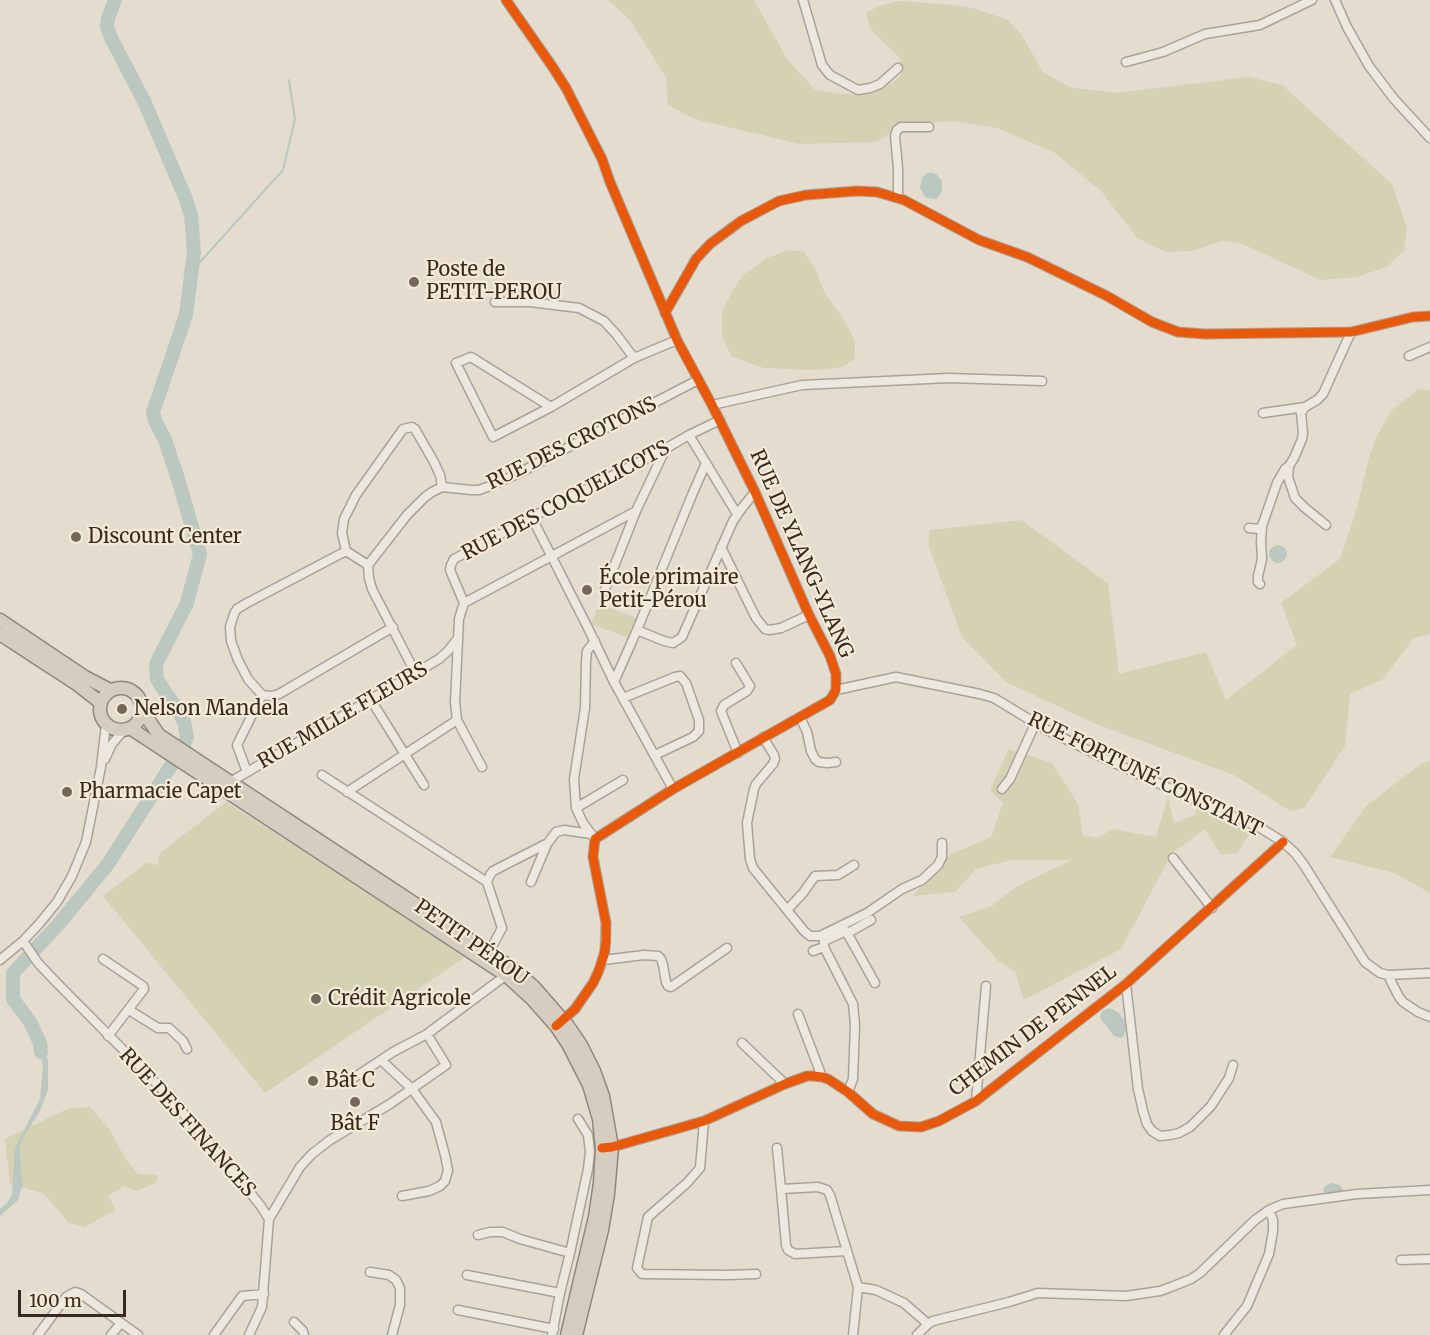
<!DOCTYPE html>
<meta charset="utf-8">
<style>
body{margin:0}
#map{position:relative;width:1430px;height:1335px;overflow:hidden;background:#e4dccf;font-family:Merriweather,serif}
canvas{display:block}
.scale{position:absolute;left:18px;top:1290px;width:108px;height:27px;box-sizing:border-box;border:3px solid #382a20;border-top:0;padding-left:8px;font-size:18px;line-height:21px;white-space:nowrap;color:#382a20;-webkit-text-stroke:4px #f4ead7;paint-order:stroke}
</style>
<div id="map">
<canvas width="1430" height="1335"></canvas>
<div class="scale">100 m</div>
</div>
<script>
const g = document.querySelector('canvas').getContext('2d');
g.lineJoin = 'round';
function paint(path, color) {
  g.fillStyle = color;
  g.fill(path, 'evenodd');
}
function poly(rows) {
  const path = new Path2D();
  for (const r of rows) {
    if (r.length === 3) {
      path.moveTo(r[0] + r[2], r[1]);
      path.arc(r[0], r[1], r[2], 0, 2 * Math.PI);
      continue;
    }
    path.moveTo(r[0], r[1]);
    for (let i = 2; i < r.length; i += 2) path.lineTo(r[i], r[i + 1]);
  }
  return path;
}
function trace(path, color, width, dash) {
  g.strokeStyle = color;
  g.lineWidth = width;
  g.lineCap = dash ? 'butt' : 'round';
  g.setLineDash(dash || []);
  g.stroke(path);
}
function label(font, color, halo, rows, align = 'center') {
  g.font = font + ' Merriweather,serif';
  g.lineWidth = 4.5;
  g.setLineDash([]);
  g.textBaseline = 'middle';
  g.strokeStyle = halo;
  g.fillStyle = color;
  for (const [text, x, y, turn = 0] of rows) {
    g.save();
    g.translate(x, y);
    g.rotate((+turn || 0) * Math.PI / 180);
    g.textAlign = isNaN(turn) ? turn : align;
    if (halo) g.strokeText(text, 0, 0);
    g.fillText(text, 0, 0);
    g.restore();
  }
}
const green = poly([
 [608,0,754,0,787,59,815,90,840,94,863,94,891,84,901,75,900,58,870,29,866,13,879,6,897,1,943,4,973,8,1008,20,1022,35,1042,71,1069,87,1116,93,1249,77,1282,85,1392,184,1407,228,1404,251,1386,267,1357,277,1320,280,1243,244,1222,241,1191,251,1165,252,1137,238,1101,191,1055,153,997,128,951,121,900,126,877,142,800,144,694,119,668,105,666,77,630,20],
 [788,250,804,252,815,268,825,294,843,318,855,341,855,358,843,367,813,370,764,368,732,357,722,337,722,311,733,290,743,275,767,258],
 [1419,389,1430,390,1430,634,1414,638,1382,680,1350,694,1345,746,1304,808,1290,811,1234,775,1096,724,1006,682,962,637,928,544,930,530,1021,520,1108,583,1119,674,1206,652,1226,700,1297,645,1281,603,1340,559,1357,508,1370,454,1376,438,1391,411],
 [599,604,637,618,629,638,591,624],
 [1009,749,1052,763,1078,804,1083,835,1098,838,1112,829,1156,837,1168,796,1174,823,1195,815,1197,806,1250,833,1237,853,1221,855,1205,829,1172,853,1121,949,1024,1000,1015,971,998,961,959,917,992,906,1016,887,1071,860,1012,860,976,869,955,892,912,896,951,854,991,837,1003,803,990,790],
 [1430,761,1430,893,1394,873,1330,857,1366,806,1422,763],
 [226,802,446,941,464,958,265,1093,103,896,146,863,158,865,160,853],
 [90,1107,110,1130,125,1158,138,1174,158,1175,156,1183,136,1191,124,1186,108,1196,116,1210,84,1227,69,1223,43,1193,10,1184,5,1139,69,1108]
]);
const water = poly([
 [927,173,933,173,937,175,942,181,942,191,938,198,934,199,925,197,920,188,922,178],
 [1278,554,9],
 [1110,1008,1119,1013,1128,1025,1123,1037,1121,1038,1114,1036,1100,1018,1102,1011],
 [38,1032,44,1046,48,1061,48,1090,40,1111,23,1138,20,1146,21,1176,23,1184,18,1200,0,1216,0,1209,7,1203,12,1195,15,1148,40,1099,43,1066,38,1041,33,1035],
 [1331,1183,1340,1185,1343,1190,1342,1192,1332,1194,1324,1192,1323,1190,1325,1186]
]);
const stream = poly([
 [191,272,283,170,295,119,289,80]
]);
const river = poly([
 [41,1052,40,1043,30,1022,13,999,13,973,57,926,108,864,183,747,187,737,184,722,178,709,165,692,157,679,156,664,187,603,200,554,178,479,165,440,155,421,153,412,186,315,194,252,191,215,185,197,144,101,112,40,107,27,108,18,115,0]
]);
const minor = poly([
 [506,0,552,66,566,88,602,159,610,182,677,340,712,405,755,492,809,615,830,656,836,674,836,690,830,700,673,789,595,839,593,857,606,923,605,950,600,968,593,983,575,1009,561,1022],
 [803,0,822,65,830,75,858,90,870,88,880,84,898,68],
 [1335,0,1347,27,1369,66,1394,99,1430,138],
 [1126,62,1163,52,1205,34,1260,25,1312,0],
 [898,198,898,168,895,136,897,130,901,127,929,127],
 [495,302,530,302,579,308,604,321,616,334,634,358],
 [665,313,696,259,710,244,741,221,779,201,806,195,857,191,877,192,904,200,979,240,1027,257,1107,296,1152,322,1178,332,1205,334,1351,332,1413,317,1430,316],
 [1409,356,1430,347],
 [712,405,802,385,949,378,1042,381],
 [551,407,471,357,456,363,493,437,551,407,634,358,677,340],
 [1263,413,1305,407],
 [706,463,737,514],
 [1289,466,1288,477,1295,498,1304,507,1326,525],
 [532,518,587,626,614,682,673,789],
 [1249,528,1258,529,1262,526],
 [721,547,756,618,765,629,769,630,781,628,809,615],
 [368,565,407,515,425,497,432,492,442,487,471,490,479,490,490,486,513,476,698,380],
 [368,565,346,551,342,533,344,519,356,495,403,429,412,427,415,429,434,462,440,475,442,487],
 [368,565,369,578,372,589,416,674],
 [1260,584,1258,582,1258,576,1262,559,1261,542,1262,526,1277,483,1285,469,1289,466,1294,458,1302,439,1303,433,1301,413,1305,407,1317,400,1323,394,1351,332],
 [604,592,636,511,665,450],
 [464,603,450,570,451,565,454,559,564,500,665,449,689,435,720,420],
 [464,603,636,511],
 [464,603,459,619,455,702,457,720,482,767],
 [637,630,664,641,673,643,682,637,733,521,742,508,755,492],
 [595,641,587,651,586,661,585,708,574,779,576,808,583,823,595,839],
 [736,663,750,686,747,691,724,705,721,711,738,753],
 [614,682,637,630,692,495,706,463,689,435],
 [836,690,896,677,980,694,994,698,1045,729,1108,760,1199,802,1259,827,1283,842,1295,853,1304,865,1365,962,1380,973,1388,975,1430,973],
 [262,695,248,679,238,660,231,641,230,627,234,614,237,609,247,603,346,551],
 [623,698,675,677,680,676,686,683,699,720,699,731,693,737,655,755],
 [371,700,424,785],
 [800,717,807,732,811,751,815,759,819,762,827,763,836,762],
 [763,737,774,755,775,759,773,764,756,784,754,789,747,823,750,859,753,868,804,931,810,936,820,936,867,913,902,889,922,880,938,865,942,857,942,843],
 [105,759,112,744,124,730],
 [247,772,237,745,262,695,272,696,279,694,393,627],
 [322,775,487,882,502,928,494,943],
 [227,784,439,659,448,651,458,638],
 [1002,789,1010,779,1035,724],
 [347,792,457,720],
 [576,808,623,780],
 [1173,858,1212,908],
 [487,882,490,875,493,871,546,844],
 [531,882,547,844,556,832,564,830,591,834],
 [787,910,803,893,815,876,838,875,854,865],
 [848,933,871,920],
 [23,941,38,963,56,982,160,1087,220,1155,260,1205,269,1219,262,1307,249,1335],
 [813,951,824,947],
 [103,959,143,986,144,989,108,1036],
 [0,960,23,941,39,924,57,902,72,876,86,842,101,767,106,724],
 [603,960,644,955,658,956,661,959,663,965,666,982,668,986,671,987,727,948],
 [1388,975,1399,997,1403,1002,1418,1012,1430,1017],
 [1126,984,1138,1089,1143,1111,1147,1124,1152,1131,1160,1136,1170,1135,1179,1133,1190,1127,1211,1106,1229,1078,1233,1065],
 [129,1010,158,1028,169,1028,183,1041,187,1049],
 [798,1014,822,1077],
 [742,1043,785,1084],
 [381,1060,412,1089,436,1122,445,1155,448,1170,445,1181,440,1186,429,1191,402,1196],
 [352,1079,393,1052,427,1034,509,973],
 [848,1092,853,1079,855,1025,853,1004,824,947,824,941,846,931,875,983],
 [976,1101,986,986],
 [704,1121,700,1168,687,1183,648,1217,637,1268,642,1274,728,1275,756,1274],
 [609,1148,704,1121,785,1084,807,1076,812,1076,822,1077,828,1079,848,1092,873,1114,899,1126,921,1127,939,1121,976,1101,1126,984,1283,842],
 [777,1148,781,1189],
 [269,1219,300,1167,312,1154,330,1140,390,1104,446,1065,427,1034],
 [478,1235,490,1232,503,1232,520,1239,570,1253],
 [847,1251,795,1254,788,1250,786,1245,781,1189,818,1187,827,1190,830,1195,858,1287,853,1335],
 [1401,1260,1430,1259],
 [370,1272,389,1275,396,1280,400,1288,400,1305,392,1335],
 [467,1275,560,1293],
 [858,1287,876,1290,904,1303,928,1324],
 [458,1310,554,1329],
 [294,1322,303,1331,304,1335],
 [38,1335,66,1297,75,1292,81,1294,138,1335],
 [111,1335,121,1323],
 [214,1335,242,1296,264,1294],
 [552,1335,560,1293,570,1253,588,1169,590,1152,588,1135,578,1119],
 [917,1335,928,1324,933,1321,1009,1302,1038,1293,1126,1296,1160,1291,1171,1287,1191,1279,1200,1273,1255,1220,1269,1210,1283,1204,1357,1194,1430,1190],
 [1224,1335,1247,1306,1269,1254,1273,1231,1273,1220,1269,1210]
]);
const highway = poly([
 [0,620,85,677,110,690],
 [0,634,78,685,101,703],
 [121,709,21],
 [143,712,159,735,514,969,534,987,568,1026,581,1045,594,1071,603,1096,612,1147,608,1194,602,1230,576,1335],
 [130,728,507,976,532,999,556,1026,568,1044,589,1085,599,1119,602,1148,600,1183,595,1217,567,1335]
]);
const cycleway = poly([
 [506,0,552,66,566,88,602,159,610,182,677,340,712,405,755,492,809,615,830,656,836,674,836,690,830,700,673,789,595,839,593,857,606,923,606,941,604,955,597,975,593,983,575,1009,556,1026],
 [665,313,696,259,710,244,741,221,779,201,806,195,857,191,877,192,904,200,979,240,1027,257,1107,296,1152,322,1178,332,1205,334,1351,332,1413,317,1430,316],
 [602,1148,612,1147,704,1121,785,1084,807,1076,812,1076,822,1077,828,1079,848,1092,873,1114,899,1126,921,1127,939,1121,976,1101,1126,984,1283,842]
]);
const markers = [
 [414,282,6,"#74685d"],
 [76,537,6,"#74685d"],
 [587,590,6,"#74685d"],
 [122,709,6,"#74685d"],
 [67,792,6,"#74685d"],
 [316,999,6,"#74685d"],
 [313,1081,6,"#74685d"],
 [355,1102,6,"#74685d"]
];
const poiNames = [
 ["Poste de",426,270],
 ["PETIT-PEROU",426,293],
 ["Discount Center",88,537],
 ["École primaire",599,578],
 ["Petit-Pérou",599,601],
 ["Nelson Mandela",134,709],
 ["Pharmacie Capet",79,792],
 ["Crédit Agricole",328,999],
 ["Bât C",325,1081],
 ["Bât F",355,1124,"center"]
];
const streetNames = [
 ["RUE DES CROTONS",572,444,-26],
 ["RUE DES COQUELICOTS",566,501,-28],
 ["RUE DE YLANG-YLANG",801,554,66],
 ["RUE MILLE FLEURS",343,716,-30],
 ["RUE FORTUNÉ CONSTANT",1145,775,26],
 ["PETIT PÉROU",471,943,35],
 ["CHEMIN DE PENNEL",1033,1031,-37],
 ["RUE DES FINANCES",187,1123,48]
];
paint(green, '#d4d2b3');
paint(water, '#bac8bf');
trace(stream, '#bac8bf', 2);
trace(river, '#bac8bf', 14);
trace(minor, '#a9a298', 11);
trace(highway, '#8f877f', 15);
trace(minor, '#ece8e0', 8);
trace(highway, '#d6cdc1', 12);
trace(cycleway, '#e8590c', 9);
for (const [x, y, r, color] of markers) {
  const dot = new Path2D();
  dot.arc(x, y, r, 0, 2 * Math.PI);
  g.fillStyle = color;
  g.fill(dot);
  trace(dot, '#f4ead7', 2);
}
label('20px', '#382a20', '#f4ead7', poiNames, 'left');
label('20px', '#382a20', '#f4ead7', streetNames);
</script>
